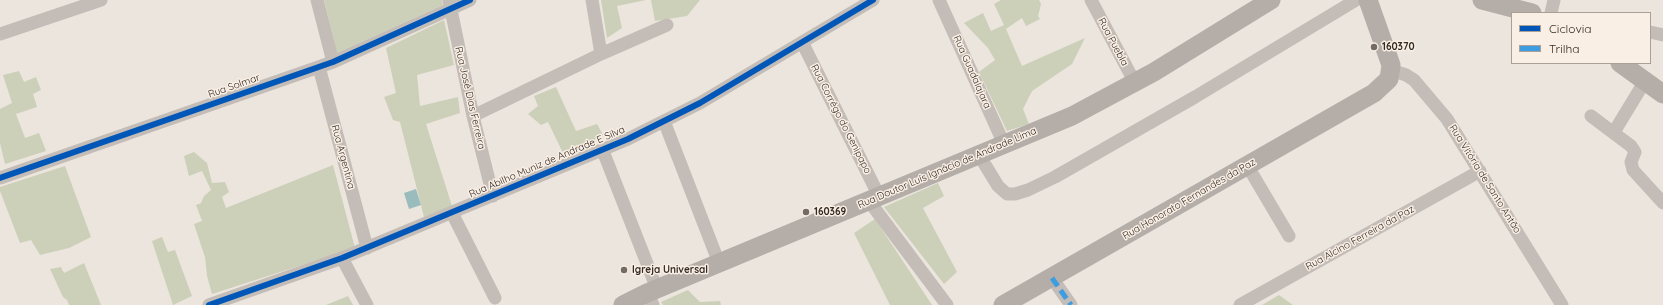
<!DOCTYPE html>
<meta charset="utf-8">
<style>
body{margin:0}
#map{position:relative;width:1663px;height:305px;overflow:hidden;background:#ebe5de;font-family:Quicksand,sans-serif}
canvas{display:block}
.legend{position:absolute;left:1511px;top:12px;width:140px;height:52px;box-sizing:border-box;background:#f9efe4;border:1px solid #aaa098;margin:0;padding:5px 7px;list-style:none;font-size:12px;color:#342a26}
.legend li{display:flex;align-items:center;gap:8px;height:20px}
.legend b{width:20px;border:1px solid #aaa098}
</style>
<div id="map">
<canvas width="1663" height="305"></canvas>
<ul class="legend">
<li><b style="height:5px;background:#0057b8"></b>Ciclovia</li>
<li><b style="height:5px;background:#3e9ce0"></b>Trilha</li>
</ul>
</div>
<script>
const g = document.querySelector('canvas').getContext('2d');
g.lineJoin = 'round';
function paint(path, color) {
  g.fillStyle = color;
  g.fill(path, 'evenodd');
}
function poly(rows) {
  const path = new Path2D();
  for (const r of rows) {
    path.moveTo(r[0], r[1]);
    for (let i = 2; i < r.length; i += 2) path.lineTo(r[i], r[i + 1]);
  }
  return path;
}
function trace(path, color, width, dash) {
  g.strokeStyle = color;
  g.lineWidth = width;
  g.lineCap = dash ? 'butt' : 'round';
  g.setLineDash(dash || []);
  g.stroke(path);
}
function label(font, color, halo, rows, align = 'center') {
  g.font = font + ' Quicksand,sans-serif';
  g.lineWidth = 3;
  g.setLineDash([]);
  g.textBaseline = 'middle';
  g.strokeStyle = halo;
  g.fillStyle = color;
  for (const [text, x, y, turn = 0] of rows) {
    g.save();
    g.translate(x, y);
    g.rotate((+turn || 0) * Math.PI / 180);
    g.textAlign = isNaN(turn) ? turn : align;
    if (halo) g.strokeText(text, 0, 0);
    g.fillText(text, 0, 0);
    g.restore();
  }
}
const green = poly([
 [324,0,442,0,443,5,337,53],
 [601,0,646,0,617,6,622,28,607,38],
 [651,0,700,0,687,16,655,21],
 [1001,0,1039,0,1041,4,1038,16,1040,19,1026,26,1022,18,1006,29,1022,66,1085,38,1072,64,1032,91,1023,109,1029,124,1007,131,979,72,995,60,988,48,964,23,983,13,991,31,1004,25,994,4],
 [444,20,454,65,417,75,420,106,458,97,460,113,426,124,452,206,424,217,400,122,393,120,384,97,396,93,386,48],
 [19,71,24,82,36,77,41,90,33,94,37,107,16,114,25,138,39,133,46,151,5,164,0,143,0,109,12,103,3,75],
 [556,87,576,131,597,124,603,135,565,157,548,122,541,125,528,114,538,106,534,96],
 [194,152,207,163,212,183,225,182,229,192,222,197,226,208,333,165,355,248,212,294,207,276,205,257,194,224,202,221,196,205,201,203,204,196,211,190,202,171,189,176,184,156],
 [65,166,91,237,69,248,40,255,31,240,20,243,0,191,0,187],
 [938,183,944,196,923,208,957,272,944,284,884,207],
 [875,219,932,305,890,305,854,233],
 [162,237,168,252,175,250,192,296,173,305,152,241],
 [84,263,101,305,69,305,67,300,63,297,50,269,61,267,64,273],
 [688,290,700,302,720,301,721,305,663,305,661,302],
 [1279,295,1293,305,1262,305],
 [348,296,353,305,326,305]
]);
const water = poly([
 [416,189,421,205,409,209,404,193]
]);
const street = poly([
 [317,0,333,62],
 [449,0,473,116,493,196],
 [592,0,601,54],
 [939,0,1004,144],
 [1091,0,1135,83],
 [1551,13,1554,0],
 [1650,32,1663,35],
 [0,34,101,0],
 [802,42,879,196],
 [319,67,367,248],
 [1391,70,1406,75,1414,80,1447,119,1562,305],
 [473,116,601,54,667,25],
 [1591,116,1631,146,1635,152,1631,162,1633,170,1663,203],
 [664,121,719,263],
 [1614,132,1645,81],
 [603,151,657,289],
 [979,155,998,186,1007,194,1015,194,1028,190,1055,177,1195,97,1356,0],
 [1247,165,1289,236],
 [0,178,333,62,470,0],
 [869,201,947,305],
 [452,213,495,298],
 [342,258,367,305],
 [1052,278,1071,305],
 [647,293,653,305],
 [209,305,342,258,628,139,700,103,873,0],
 [1240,305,1480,171]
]);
const secondary = poly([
 [1482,0,1532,13],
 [1620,63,1663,94],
 [623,305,647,293,1072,116,1154,72,1271,0],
 [1003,305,1374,93,1389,79,1391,65,1368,0]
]);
const quiet = poly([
 [1052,278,1071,305]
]);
const cycleway = poly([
 [0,178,333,62,470,0],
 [209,305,342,258,628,139,700,103,873,0]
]);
const markers = [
 [1374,47,4,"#746b66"],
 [806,212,4,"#746b66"],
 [624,270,4,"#746b66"]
];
const streetNames = [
 ["Rua Puebla",1113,42,62],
 ["Rua Guadalajara",972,72,66],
 ["Rua Solmar",234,86,-19],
 ["Rua José Dias Ferreira",470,98,77],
 ["Rua Corrégo do Genipapo",841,119,63],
 ["Rua Argentina",343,157,75],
 ["Rua Abilho Muniz de Andrade E Silva",547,162,-23],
 ["Rua Doutor Luís Ignácio de Andrade Lima",947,168,-23],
 ["Rua Vitória de Santo Antão",1485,179,58],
 ["Rua Honorato Fernandes da Paz",1189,199,-30],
 ["Rua Alcino Ferreira da Paz",1360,238,-29]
];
const poiNames = [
 ["160370",1382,47],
 ["160369",814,212],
 ["Igreja Universal",632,270]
];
paint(green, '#ccd0b8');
paint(water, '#9abcbc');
trace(street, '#c3bcb7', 13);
trace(secondary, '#b4ada8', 19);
trace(quiet, '#3e9ce0', 5, [10, 5]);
trace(cycleway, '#0057b8', 6);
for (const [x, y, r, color] of markers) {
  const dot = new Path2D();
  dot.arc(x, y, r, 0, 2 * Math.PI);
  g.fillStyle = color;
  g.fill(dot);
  trace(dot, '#f9efe4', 1.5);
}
label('10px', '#342a26', '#f9efe4', streetNames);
label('bold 10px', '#342a26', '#f9efe4', poiNames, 'left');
</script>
